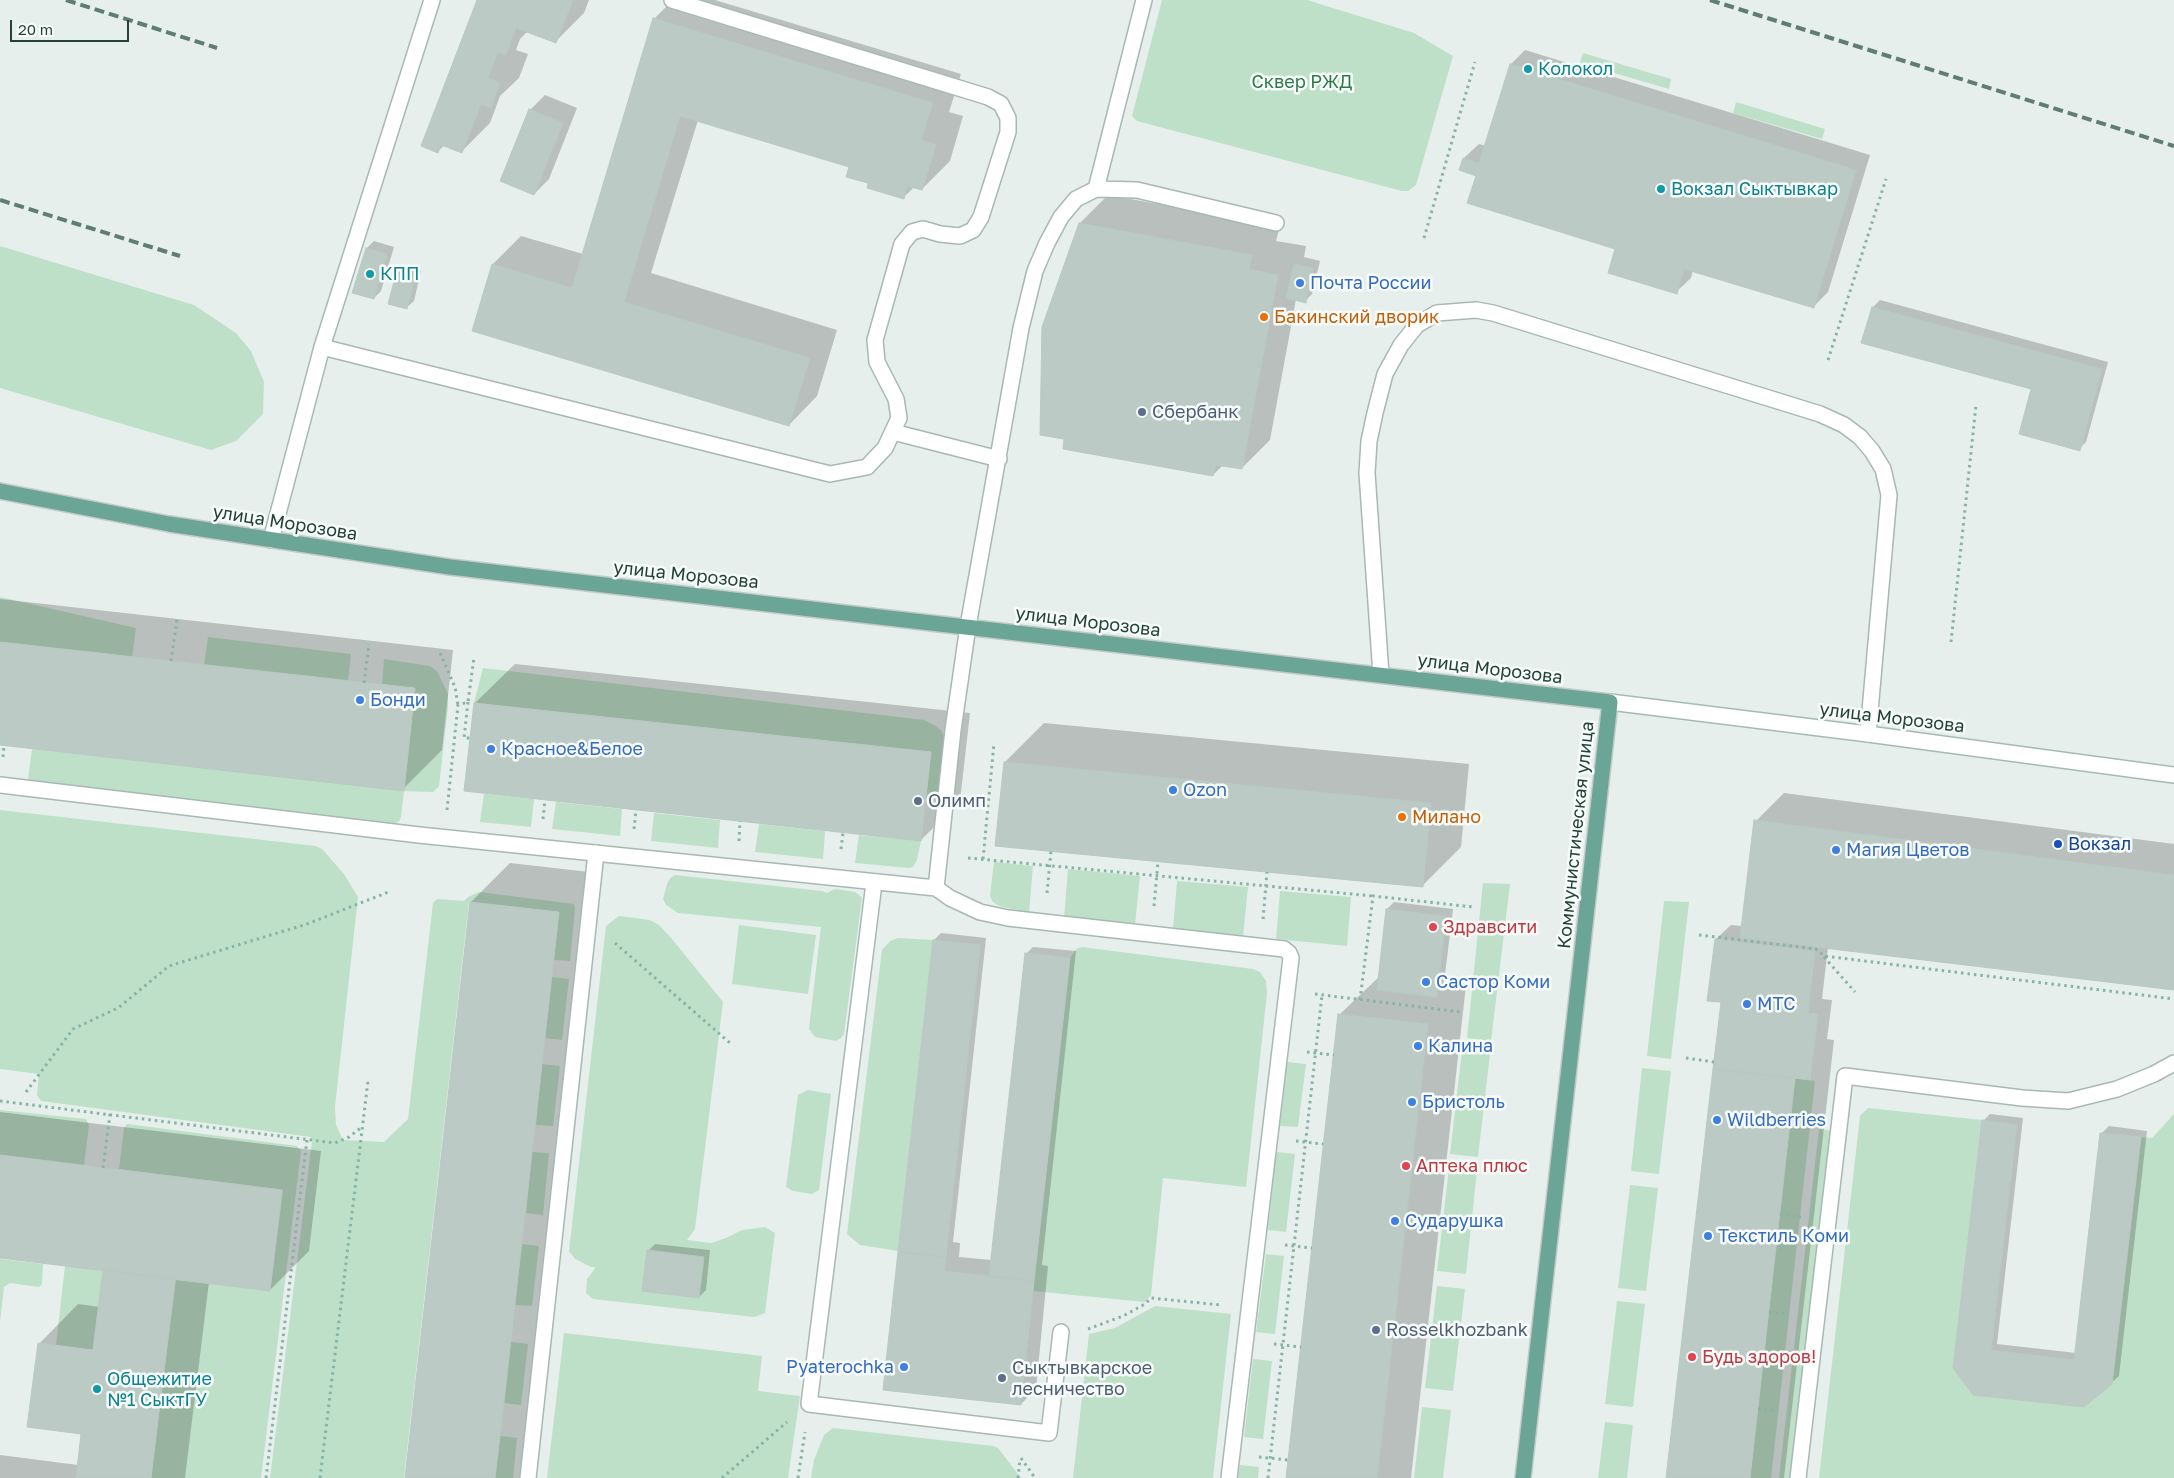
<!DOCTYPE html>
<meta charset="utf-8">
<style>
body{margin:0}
#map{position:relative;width:2174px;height:1478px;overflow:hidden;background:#e6efeb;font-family:"Golos Text",sans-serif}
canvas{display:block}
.scale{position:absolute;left:10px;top:20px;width:119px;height:22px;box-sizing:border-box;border:2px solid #24423a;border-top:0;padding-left:6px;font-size:15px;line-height:18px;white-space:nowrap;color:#24423a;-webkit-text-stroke:4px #f7fbf9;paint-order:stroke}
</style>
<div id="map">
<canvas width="2174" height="1478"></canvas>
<div class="scale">20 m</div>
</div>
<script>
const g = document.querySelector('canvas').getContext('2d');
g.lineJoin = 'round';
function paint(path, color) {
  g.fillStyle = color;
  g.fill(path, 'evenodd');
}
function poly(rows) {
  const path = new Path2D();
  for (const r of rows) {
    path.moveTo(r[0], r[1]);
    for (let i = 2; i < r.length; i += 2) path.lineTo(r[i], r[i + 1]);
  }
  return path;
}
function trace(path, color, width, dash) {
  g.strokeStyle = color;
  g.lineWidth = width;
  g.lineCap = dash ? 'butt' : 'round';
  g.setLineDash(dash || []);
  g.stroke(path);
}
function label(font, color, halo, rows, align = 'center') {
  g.font = font + ' "Golos Text",sans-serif';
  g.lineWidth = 5;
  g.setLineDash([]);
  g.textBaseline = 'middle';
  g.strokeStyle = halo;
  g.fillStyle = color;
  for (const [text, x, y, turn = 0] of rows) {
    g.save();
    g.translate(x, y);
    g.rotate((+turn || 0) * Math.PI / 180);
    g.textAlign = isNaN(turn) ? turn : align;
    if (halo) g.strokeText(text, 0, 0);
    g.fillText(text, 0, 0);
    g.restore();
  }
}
const green = poly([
 [1162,0,1307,0,1414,33,1453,56,1416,185,1408,191,1402,191,1137,121,1132,116],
 [1583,53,1671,79,1669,89,1580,63],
 [1736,102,1825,129,1822,139,1733,113],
 [0,246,194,305,236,333,251,351,264,382,263,414,236,441,211,450,0,388],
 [0,597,136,628,132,657,0,642],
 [208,637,351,654,348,681,204,665],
 [384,659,430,666,437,671,448,694,448,707,439,786,433,792,404,791,401,817,399,821,394,824,34,783,28,779,32,749,404,790,415,689,382,685],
 [483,668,924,720,934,725,941,730,944,736,938,799,926,798,931,752,474,703],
 [484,794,534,799,531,827,480,822],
 [556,802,622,809,620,836,552,829],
 [0,810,316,846,322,849,344,874,358,897,335,1107,336,1125,343,1140,384,1142,408,1119,433,903,437,899,464,901,468,897,479,892,574,904,575,908,570,961,554,960,559,912,469,902,404,1478,270,1478,312,1141,311,1137,41,1101,37,1095,39,1074,0,1069],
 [654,813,720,820,718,848,651,841],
 [759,824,825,831,823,859,755,852],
 [859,835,921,841,917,860,913,867,909,868,855,863],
 [994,862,1033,866,1029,913,999,906,993,902,990,896],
 [1068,869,1140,876,1135,925,1064,918],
 [675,875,822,891,827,893,835,889,855,892,859,895,862,898,844,1034,841,1038,836,1041,815,1037,809,1029,821,927,678,913,666,905,663,899,667,884,670,878],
 [1177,881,1248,887,1243,936,1173,929],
 [1483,883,1510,884,1491,1041,1467,1038],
 [1280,891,1351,897,1347,946,1276,939],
 [1664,901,1689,902,1671,1059,1647,1056],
 [619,916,650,920,659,925,672,939,723,1002,695,1229,687,1240,711,1243,726,1238,742,1230,765,1227,775,1233,765,1313,754,1317,593,1299,586,1293,587,1279,596,1267,591,1267,575,1259,569,1251,606,926],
 [739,925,816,935,808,994,732,984],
 [898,938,933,940,898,1251,860,1245,847,1234,882,950,890,941],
 [1082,947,1253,969,1260,972,1266,981,1267,993,1246,1187,1163,1178,1151,1295,1145,1302,1033,1291,1070,958,1076,949],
 [552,977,569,979,562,1040,545,1038],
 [1462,1051,1490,1054,1478,1157,1450,1154],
 [1287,1062,1306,1064,1298,1127,1280,1126],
 [542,1064,560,1066,553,1126,536,1125],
 [1642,1068,1671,1071,1659,1174,1631,1171],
 [1795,1078,1815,1081,1771,1478,1750,1478],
 [808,1090,831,1094,819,1190,812,1194,793,1191,786,1187,798,1095],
 [1868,1108,1982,1120,1953,1368,1973,1395,2084,1407,2112,1384,2141,1137,2152,1138,2174,1114,2174,1478,1819,1478,1860,1116],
 [0,1110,86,1119,89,1125,84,1165,0,1155],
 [127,1124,297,1146,301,1151,261,1478,151,1478,176,1280,270,1291,283,1190,119,1169,124,1128],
 [1819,1129,1834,1131,1793,1478,1779,1478],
 [532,1152,549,1153,543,1215,526,1213],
 [1276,1152,1295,1154,1286,1232,1268,1230],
 [1449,1168,1477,1171,1466,1274,1437,1271],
 [1630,1185,1658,1188,1646,1291,1618,1288],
 [521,1244,539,1246,532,1306,515,1305],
 [1266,1254,1284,1256,1275,1334,1256,1332],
 [0,1259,43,1264,42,1284,39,1287,10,1283,4,1287,0,1322],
 [65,1266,103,1270,93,1350,56,1345],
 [1437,1286,1465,1289,1453,1391,1425,1388],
 [1617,1301,1645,1304,1633,1407,1605,1404],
 [1155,1306,1231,1314,1213,1478,1073,1478,1089,1334,1115,1328],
 [564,1333,762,1356,758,1391,800,1396,788,1478,547,1478],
 [511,1342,528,1344,521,1405,504,1403],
 [1253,1359,1272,1361,1263,1439,1244,1437],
 [1422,1407,1451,1410,1443,1478,1414,1478],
 [1605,1422,1633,1425,1627,1478,1598,1478],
 [833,1428,993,1446,998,1448,1021,1478,811,1478,814,1460,824,1435],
 [500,1436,517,1438,513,1478,495,1478],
 [1240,1465,1259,1467,1258,1478,1238,1478]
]);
const shadow = poly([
 [478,0,589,0,584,13,556,41,528,31,520,39,516,50,528,54,519,78,500,96,490,123,462,151,445,145,438,151],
 [673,0,715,0,961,74,949,112,963,116,950,161,922,189,914,187,903,198,870,183,850,166,698,120,651,273,837,330,817,396,789,425,493,264,521,236,583,254,654,19],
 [1525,50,1870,155,1828,292,1813,307,1693,270,1691,278,1676,292,1616,248,1477,175,1464,158,1479,144,1486,146,1511,64],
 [545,95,577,108,549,179,534,194,530,110],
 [1108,195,1280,226,1276,241,1306,246,1304,257,1320,261,1312,294,1305,301,1296,299,1270,440,1242,468,1223,465,1213,475,1080,223],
 [374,241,394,247,381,291,374,298,367,248],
 [404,267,421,271,414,301,406,308,389,303,397,274],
 [1880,300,2108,362,2086,442,2079,449,2033,388,1873,307],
 [0,599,453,650,442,750,403,789,0,744],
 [515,664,970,713,960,801,921,840,475,703],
 [1044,723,1469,764,1461,847,1422,886,1005,762],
 [1784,793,2174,844,2174,989,1828,947,1822,999,1832,1000,1827,1039,1834,1040,1784,1478,1667,1478,1722,1001,1716,939,1731,925,1743,926,1756,821],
 [510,863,598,873,529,1478,406,1478,471,902],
 [1394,902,1453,909,1444,983,1466,985,1411,1478,1287,1478,1339,1015,1380,976,1387,909],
 [941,933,986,938,953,1242,960,1243,959,1257,992,1260,1026,954,1033,947,1076,951,1042,1265,1048,1266,1036,1389,1021,1404,884,1389,934,940],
 [0,1112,321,1151,309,1251,270,1290,209,1282,185,1478,0,1478,0,1455,78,1465,82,1433,39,1344,78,1304,100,1307,105,1269,0,1256],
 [1990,1114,2023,1118,1997,1344,2076,1353,2101,1134,2109,1126,2147,1131,2119,1376,2111,1383,1973,1394,1983,1121],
 [655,1244,710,1250,706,1290,699,1297,648,1251]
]);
const building = poly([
 [477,0,573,0,556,43,516,28,506,55,498,52,488,78,500,83,491,108,481,104,462,153,441,145,438,153,421,146,477,0],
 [653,18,933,103,921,140,936,145,922,190,907,186,904,199,867,188,868,183,846,177,849,167,680,116,624,302,810,358,789,426,472,331,492,264,572,288,653,18],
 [1510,64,1856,170,1814,308,1684,269,1677,294,1608,273,1615,249,1467,203,1476,176,1459,170,1463,158,1479,163,1510,64],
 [529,109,563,123,534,195,500,181,529,109],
 [1079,223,1252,255,1249,269,1278,275,1242,469,1216,465,1213,476,1063,449,1064,439,1040,435,1042,327,1079,223],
 [366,248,387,254,374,299,352,293,366,248],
 [1294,264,1313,268,1306,303,1286,298,1294,264],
 [396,274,415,278,407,309,388,304,396,274],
 [1872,307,2102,369,2080,451,2019,434,2031,389,1861,343,1872,307],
 [0,642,415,688,404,791,0,745,0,642],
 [474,703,931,752,921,841,464,791,474,703],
 [1004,762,1431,803,1423,887,995,846,1004,762],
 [1754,820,2174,875,2174,990,1740,938,1754,820],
 [470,902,559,912,502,1419,495,1478,405,1478,470,902],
 [1386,909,1446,916,1437,997,1377,990,1386,909],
 [1715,939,1815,951,1808,1013,1818,1014,1810,1080,1713,1069,1721,1002,1707,1001,1715,939],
 [933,940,980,945,946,1257,898,1252,933,940],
 [1025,953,1070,958,1034,1281,989,1276,1025,953],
 [1338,1014,1428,1024,1377,1478,1286,1478,1338,1014],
 [1713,1069,1795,1078,1750,1478,1666,1478,1713,1069],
 [1982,1120,2017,1125,1991,1350,2074,1360,2100,1133,2141,1137,2112,1384,2084,1407,1973,1395,1953,1368,1982,1120],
 [0,1155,282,1190,270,1291,0,1258,0,1155],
 [647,1250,704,1257,699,1298,642,1291,647,1250],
 [898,1252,946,1257,944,1271,1034,1281,1021,1405,883,1390,898,1252],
 [103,1270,175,1279,151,1478,76,1478,81,1434,27,1427,38,1343,93,1350,103,1270]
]);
const path = poly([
 [1424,238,1475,62],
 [1828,360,1886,179],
 [1951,642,1976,405],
 [440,653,455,687,458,705],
 [171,661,177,620],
 [364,683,369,644],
 [468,702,464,738,470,738],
 [3,757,4,746],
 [447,810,458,705,468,702,474,657],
 [543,819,545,800],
 [634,829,636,810],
 [739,841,740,821],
 [841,849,843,833],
 [968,858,1373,896],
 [983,859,994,743],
 [1047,893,1051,851],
 [1154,906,1158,862],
 [1263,919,1267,872],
 [1699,935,1816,949,1824,956,2174,999],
 [615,943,730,1043],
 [1824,957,1855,992],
 [1315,994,1461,1012],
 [1360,1000,1373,896,1473,907],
 [1307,1052,1334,1055],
 [1686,1058,1714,1062],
 [26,1092,73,1029,118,1008,169,966,307,924,391,891],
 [0,1101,335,1143,349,1137,362,1127],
 [1791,1119,1812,1121],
 [1296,1141,1323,1144],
 [103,1168,110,1114],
 [1780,1214,1801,1217],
 [1285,1245,1312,1248],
 [1769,1312,1788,1314],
 [1088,1329,1123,1316,1145,1304,1151,1298,1221,1305],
 [1274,1344,1301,1347],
 [1758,1409,1777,1411],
 [1259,1457,1288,1460],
 [1021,1458,1035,1478],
 [266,1478,307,1140],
 [320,1478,368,1081],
 [722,1478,787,1422],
 [798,1478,805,1432],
 [1018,1478,1020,1459],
 [1268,1478,1322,995]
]);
const lane = poly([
 [1096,189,1144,0],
 [322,347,830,474,867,467,885,448,899,418,896,399,877,362,875,340,902,244,912,232,923,229,940,234,960,236,973,230,981,217,1008,132,1008,118,1001,104,988,97,672,0],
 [893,432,999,459],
 [271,540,322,347,432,0],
 [1381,675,1367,473,1369,441,1375,413,1385,374,1401,345,1417,325,1437,313,1476,310,1493,313,1820,414,1844,425,1860,437,1872,451,1883,469,1889,495,1868,734],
 [0,785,419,835,936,888,950,898,980,912,1008,918,1284,949,1289,953,1291,958,1229,1478],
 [874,883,809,1404,1049,1433,1061,1332],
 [936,888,953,730,968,626,1021,328,1035,271,1047,243,1061,217,1076,199,1096,189,1137,190,1276,223],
 [1798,1478,1845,1076,2022,1098,2068,1101,2117,1089,2154,1074,2174,1063]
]);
const street = poly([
 [528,1478,596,853]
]);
const secondary = poly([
 [1610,702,1868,734,2174,775]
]);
const primary = poly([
 [0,491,169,524,450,567,1610,702,1523,1478]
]);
const rail = poly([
 [66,0,217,48],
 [1710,0,2174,146],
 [0,200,180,256]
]);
const markers = [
 [1528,69,5,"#0f9aa8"],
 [1661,189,5,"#0f9aa8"],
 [370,274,5,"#0f9aa8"],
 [1300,283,5,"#3f7fe0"],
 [1264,317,5,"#e8710a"],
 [1142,412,5,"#5c6f8a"],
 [360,700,5,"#3f7fe0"],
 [491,749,5,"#3f7fe0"],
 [1173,790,5,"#3f7fe0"],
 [918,801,5,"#5c6f8a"],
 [1402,817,5,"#e8710a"],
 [2058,844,5,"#1a4fb4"],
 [1836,850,5,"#3f7fe0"],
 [1433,927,5,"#e0444e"],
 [1426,982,5,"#3f7fe0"],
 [1747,1004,5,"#3f7fe0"],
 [1418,1046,5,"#3f7fe0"],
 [1412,1102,5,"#3f7fe0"],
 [1717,1120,5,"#3f7fe0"],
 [1406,1166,5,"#e0444e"],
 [1395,1221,5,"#3f7fe0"],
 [1708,1236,5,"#3f7fe0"],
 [1376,1330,5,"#5c6f8a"],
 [1692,1357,5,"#e0444e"],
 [904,1367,5,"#3f7fe0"],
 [1002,1378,5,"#5c6f8a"],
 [97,1389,5,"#0f9aa8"]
];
const cultureNames = [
 ["Колокол",1538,69],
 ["Вокзал Сыктывкар",1671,189],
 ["КПП",380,274],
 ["Общежитие",107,1379],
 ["№1 СыктГУ",107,1400]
];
const parkNames = [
 ["Сквер РЖД",1302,82]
];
const shopNames = [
 ["Почта России",1310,283],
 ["Бонди",370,700],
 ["Красное&Белое",501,749],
 ["Ozon",1183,790],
 ["Магия Цветов",1846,850],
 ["Састор Коми",1436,982],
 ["МТС",1757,1004],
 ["Калина",1428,1046],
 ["Бристоль",1422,1102],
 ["Wildberries",1727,1120],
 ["Сударушка",1405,1221],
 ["Текстиль Коми",1718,1236],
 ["Pyaterochka",894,1367,"right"]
];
const foodNames = [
 ["Бакинский дворик",1274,317],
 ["Милано",1412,817]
];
const serviceNames = [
 ["Сбербанк",1152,412],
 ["Олимп",928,801],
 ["Rosselkhozbank",1386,1330],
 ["Сыктывкарское",1012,1368],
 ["лесничество",1012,1389]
];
const streetNames = [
 ["улица Морозова",285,523,9],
 ["улица Морозова",686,575,6],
 ["улица Морозова",1088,622,7],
 ["улица Морозова",1490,669,7],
 ["улица Морозова",1892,718,7],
 ["Коммунистическая улица",1576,835,-84]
];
const transitNames = [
 ["Вокзал",2068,844]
];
const healthNames = [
 ["Здравсити",1443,927],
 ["Аптека плюс",1416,1166],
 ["Будь здоров!",1702,1357]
];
paint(green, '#bfe0c8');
paint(shadow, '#0003');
paint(building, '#bbcac4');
trace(building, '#b8c9c2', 1);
trace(lane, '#a8b8b2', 18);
trace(street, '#a8b8b2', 18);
trace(secondary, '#a4bbb3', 18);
trace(primary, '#c2cac8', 18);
trace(path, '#86b3a5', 3, [2.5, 4]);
trace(lane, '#fff', 15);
trace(street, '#fff', 15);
trace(secondary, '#fff', 15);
trace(primary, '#6aa596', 15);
trace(rail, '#5f7d75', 4, [10, 5]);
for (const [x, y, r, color] of markers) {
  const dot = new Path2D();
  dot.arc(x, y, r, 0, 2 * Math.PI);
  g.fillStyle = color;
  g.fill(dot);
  trace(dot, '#f7fbf9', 2);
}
label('18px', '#0d838f', '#f7fbf9', cultureNames, 'left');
label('18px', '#2d7a4b', '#f7fbf9', parkNames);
label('18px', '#366cbe', '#f7fbf9', shopNames, 'left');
label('18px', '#c56008', '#f7fbf9', foodNames, 'left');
label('18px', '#4e5e75', '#f7fbf9', serviceNames, 'left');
label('18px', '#24423a', '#f7fbf9', streetNames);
label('18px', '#164399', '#f7fbf9', transitNames, 'left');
label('18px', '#be3a42', '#f7fbf9', healthNames, 'left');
</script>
